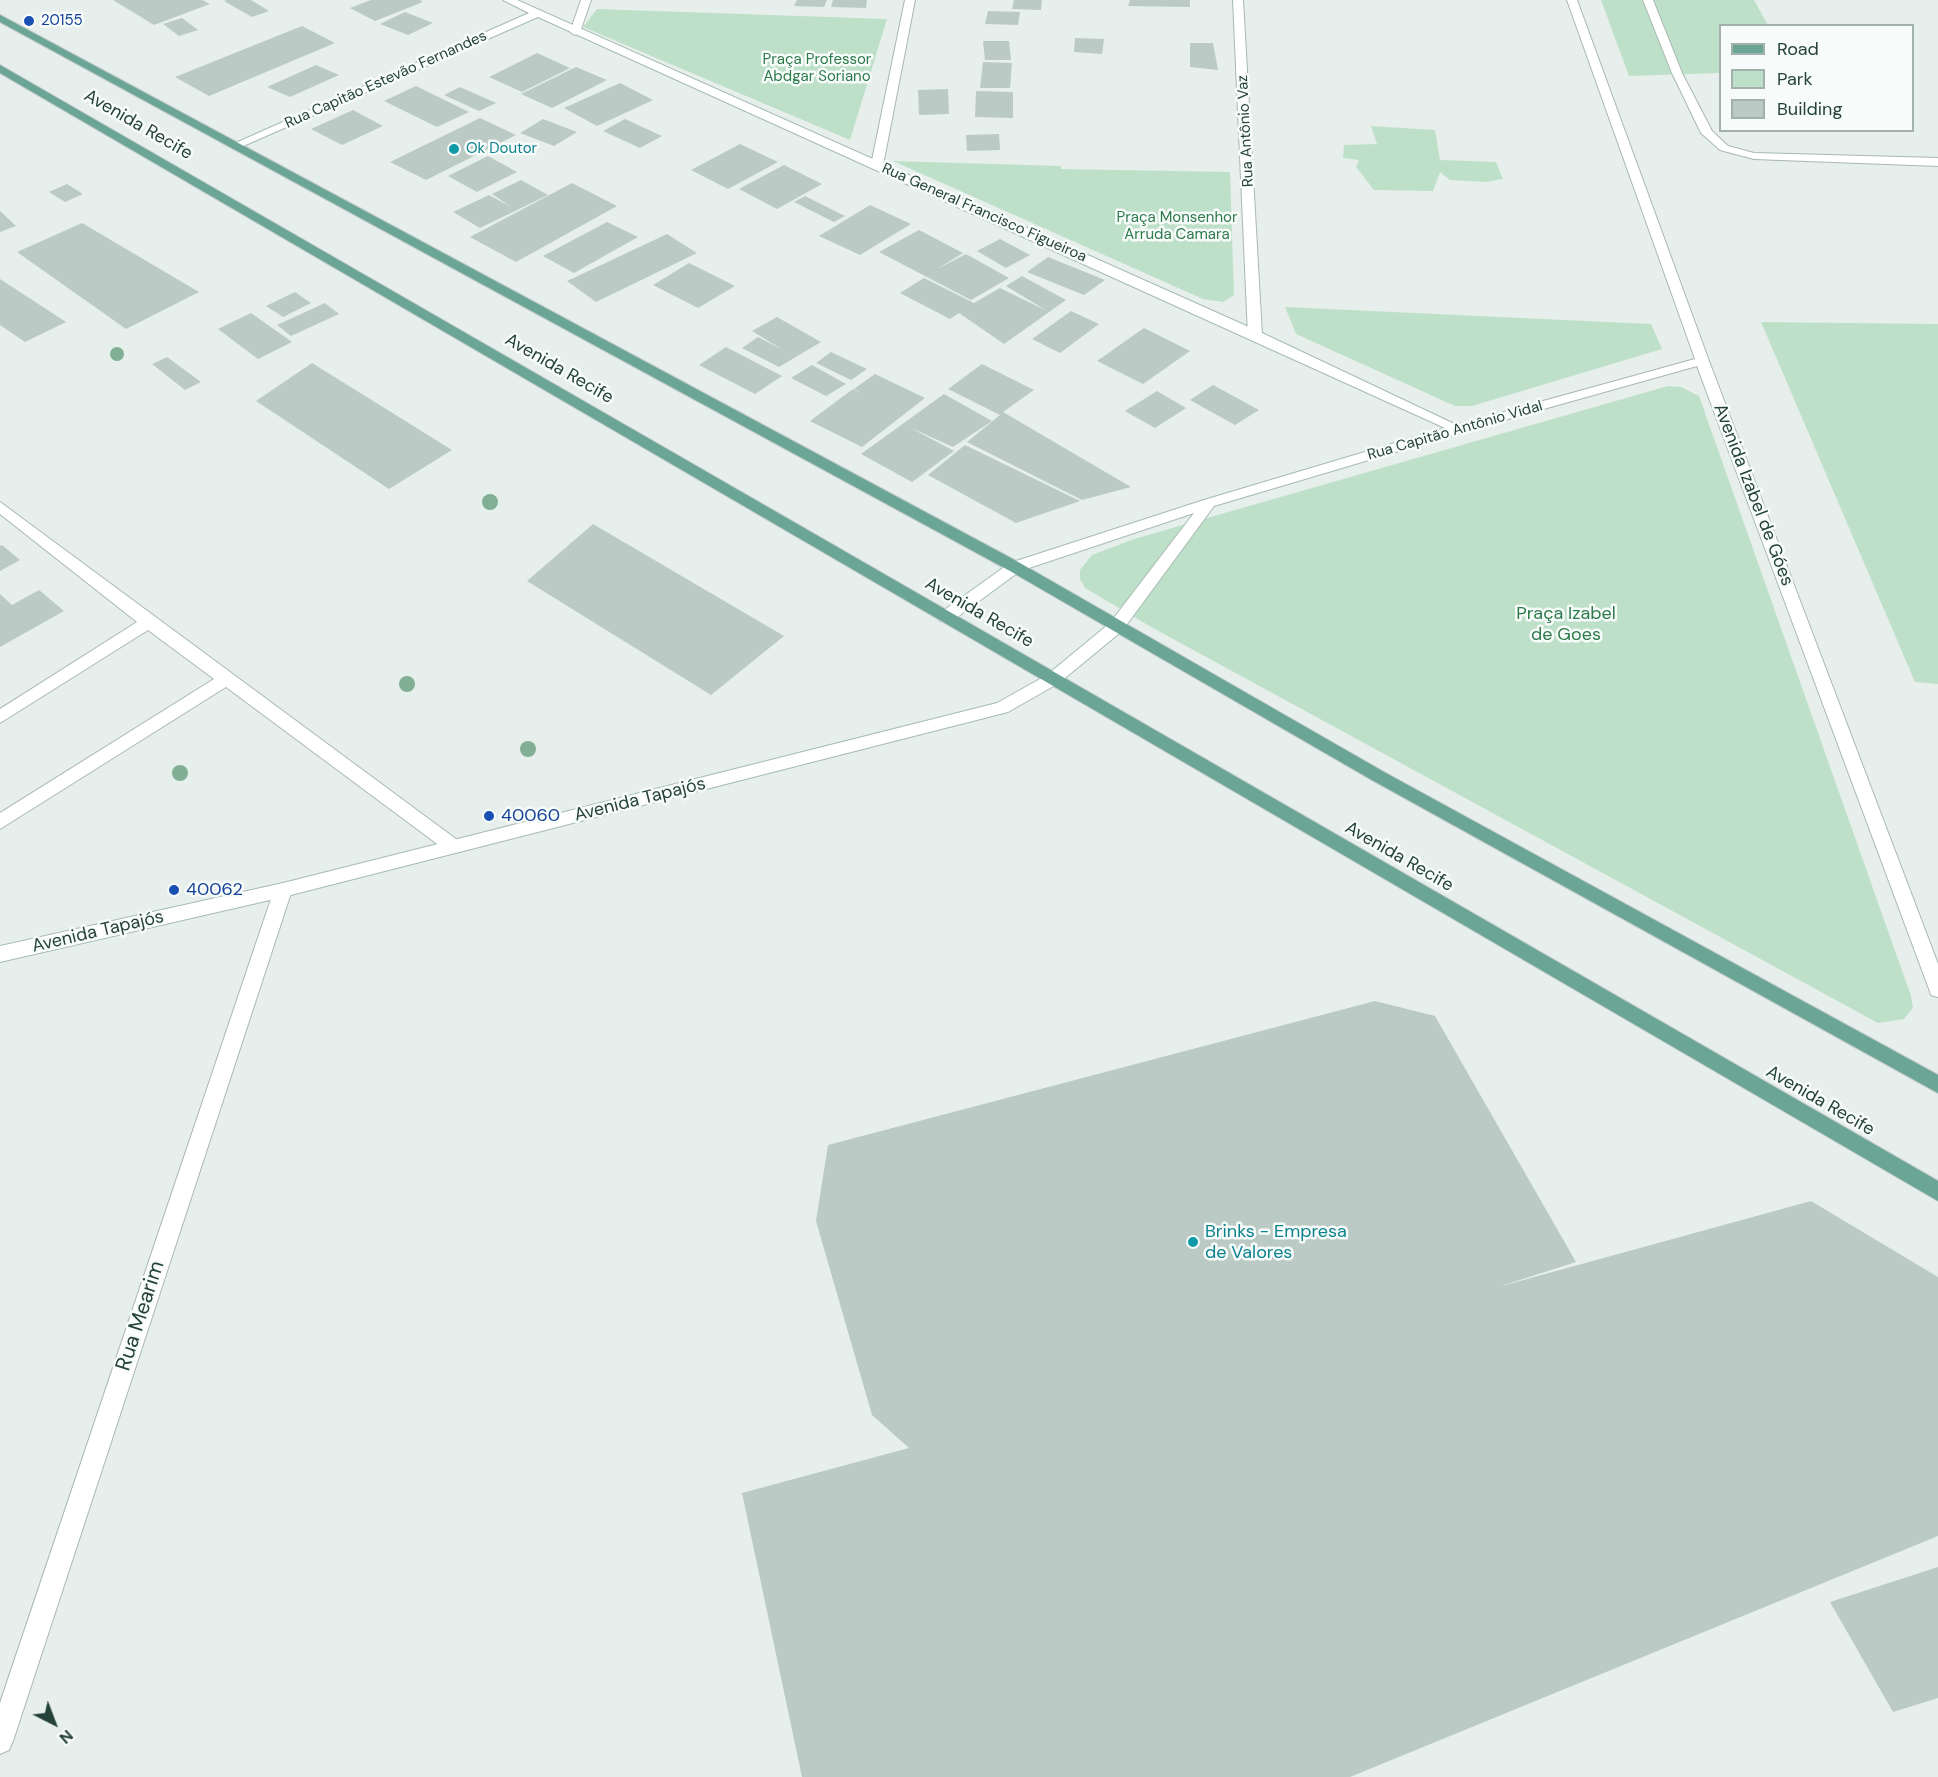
<!DOCTYPE html>
<meta charset="utf-8">
<style>
body{margin:0}
#map{position:relative;width:1938px;height:1777px;overflow:hidden;background:#e6efeb;font-family:"DM Sans",sans-serif}
canvas{display:block}
.legend{position:absolute;left:1719px;top:24px;width:195px;height:108px;box-sizing:border-box;background:#f7fbf9;border:2px solid #a3b1ad;margin:0;padding:8px 10px;list-style:none;font-size:18px;color:#24423a}
.legend li{display:flex;align-items:center;gap:12px;height:30px}
.legend b{width:30px;border:2px solid #a3b1ad}
.north{position:absolute;left:24px;top:1693px;width:60px;height:60px;-webkit-text-stroke:4px #f7fbf9;paint-order:stroke;rotate:138deg;font-size:16px;font-weight:700;line-height:24px;text-align:center;color:#24423a}
.north::after{content:'';display:block;margin:auto;width:21px;height:27px;background:#24423a;clip-path:polygon(50% 0,100% 100%,50% 72%,0 100%)}
</style>
<div id="map">
<canvas width="1938" height="1777"></canvas>
<ul class="legend">
<li><b style="height:8px;background:#6aa596"></b>Road</li>
<li><b style="height:16px;background:#bfe0c8"></b>Park</li>
<li><b style="height:16px;background:#bbcac4"></b>Building</li>
</ul>
<div class="north">N</div>
</div>
<script>
const g = document.querySelector('canvas').getContext('2d');
g.lineJoin = 'round';
function paint(path, color) {
  g.fillStyle = color;
  g.fill(path, 'evenodd');
}
function poly(rows) {
  const path = new Path2D();
  for (const r of rows) {
    path.moveTo(r[0], r[1]);
    for (let i = 2; i < r.length; i += 2) path.lineTo(r[i], r[i + 1]);
  }
  return path;
}
function trace(path, color, width, dash) {
  g.strokeStyle = color;
  g.lineWidth = width;
  g.lineCap = dash ? 'butt' : 'round';
  g.setLineDash(dash || []);
  g.stroke(path);
}
function label(font, color, halo, rows, align = 'center') {
  g.font = font + ' "DM Sans",sans-serif';
  g.lineWidth = 5;
  g.setLineDash([]);
  g.textBaseline = 'middle';
  g.strokeStyle = halo;
  g.fillStyle = color;
  for (const [text, x, y, turn = 0] of rows) {
    g.save();
    g.translate(x, y);
    g.rotate((+turn || 0) * Math.PI / 180);
    g.textAlign = isNaN(turn) ? turn : align;
    if (halo) g.strokeText(text, 0, 0);
    g.fillText(text, 0, 0);
    g.restore();
  }
}
const green = poly([
 [1601,0,1754,0,1768,25,1720,26,1720,73,1629,76],
 [597,9,887,19,850,140,583,27],
 [1371,126,1435,130,1440,160,1496,162,1503,179,1486,182,1450,180,1440,172,1433,191,1374,190,1356,167,1359,160,1343,158,1344,145,1377,144],
 [893,161,1061,166,1061,169,1230,172,1234,295,1223,302,1203,299],
 [1285,307,1651,324,1662,349,1472,406,1455,406,1296,334],
 [1761,322,1938,324,1938,684,1915,682],
 [1668,386,1681,387,1699,396,1911,996,1913,1008,1904,1019,1878,1023,1153,628,1085,588,1080,579,1080,570,1092,555,1134,539]
]);
const building = poly([
 [113,0,202,0,210,4,154,25],
 [227,0,251,0,269,11,252,17,224,1],
 [371,0,420,0,423,2,375,21,350,8],
 [797,0,827,0,824,7,794,6],
 [833,0,867,0,866,8,831,7],
 [1014,0,1042,0,1041,10,1012,9],
 [1130,0,1190,0,1190,7,1128,6],
 [988,11,1020,12,1018,25,985,24],
 [405,12,433,23,408,35,380,24],
 [182,18,198,30,179,36,163,24],
 [302,26,335,43,209,96,175,77],
 [1075,38,1104,39,1102,54,1074,52],
 [983,41,1009,41,1011,60,985,60],
 [1190,43,1213,43,1218,70,1190,67],
 [537,53,570,68,522,92,489,77],
 [983,62,1012,63,1010,88,980,88],
 [316,65,339,75,290,97,267,87],
 [576,67,607,80,552,108,521,94],
 [620,83,653,100,597,126,564,108],
 [416,86,469,112,437,127,384,101],
 [460,87,496,103,479,111,444,95],
 [948,89,949,114,919,115,918,90],
 [976,91,1013,92,1013,118,975,117],
 [353,110,383,126,342,145,311,129],
 [480,118,516,135,426,180,390,162],
 [543,119,577,132,554,146,520,133],
 [625,119,662,136,640,148,603,131],
 [999,134,1000,150,967,151,966,135],
 [740,144,778,162,728,189,691,170],
 [488,156,517,172,477,192,448,176],
 [784,165,822,184,777,209,739,189],
 [521,180,548,195,480,228,453,212,489,195,511,207,492,194],
 [572,183,617,206,516,262,470,237],
 [67,184,83,194,65,202,49,192],
 [805,196,845,216,834,222,794,202],
 [870,205,911,224,860,255,819,236],
 [0,211,16,226,0,232],
 [607,222,638,237,574,273,543,256],
 [82,223,199,292,126,329,17,252],
 [919,230,963,253,937,269,966,254,1009,278,971,300,879,252],
 [667,234,697,253,596,302,567,281],
 [1000,239,1030,255,1006,268,977,251],
 [1048,257,1105,280,1084,295,1027,272],
 [689,263,735,286,698,308,653,285],
 [1022,276,1066,300,1004,344,959,313,950,319,900,293,924,278,974,303,1000,288,1047,311,1006,286],
 [0,279,66,322,25,342,0,325],
 [295,292,311,303,283,317,266,306],
 [325,303,339,314,291,336,277,325],
 [1071,311,1099,324,1060,353,1032,339],
 [251,313,292,342,258,359,218,329],
 [777,317,821,342,779,367,742,348,758,337,783,350,752,331],
 [1144,328,1190,351,1143,384,1097,361],
 [726,347,782,376,755,394,699,365],
 [831,352,867,369,851,380,816,363],
 [167,357,201,382,185,390,152,364],
 [312,363,452,450,389,489,256,401],
 [982,364,1034,390,1003,412,1131,487,1082,500,967,442,1000,415,948,389],
 [812,365,846,384,826,396,791,378],
 [875,374,925,398,862,447,810,421,853,389,865,395,854,389],
 [1213,385,1259,410,1235,425,1190,400],
 [1157,391,1186,408,1155,428,1125,411],
 [944,394,992,421,953,447,909,427,954,451,912,482,861,454],
 [965,445,1080,501,1016,523,928,475],
 [593,524,784,636,711,695,527,581],
 [2,545,20,560,0,571,0,546],
 [39,590,64,611,0,647,0,594,12,605],
 [1375,1001,1435,1016,1576,1262,1498,1287,1811,1201,1938,1277,1938,1536,1350,1777,802,1777,742,1493,909,1448,872,1415,816,1221,828,1145],
 [1938,1567,1938,1698,1893,1712,1830,1602]
]);
const lane = poly([
 [1643,0,1653,0,1682,73,1712,131,1728,146,1754,153,1938,158,1938,166,1754,159,1720,150,1701,133,1672,73,1643,0],
 [0,502,460,842,463,847,460,852,448,852,226,687,0,829,0,813,214,679,148,630,0,723,0,709,137,622,0,514,0,502]
]);
const street = poly([
 [581,0,591,0,580,32,575,35,570,32,581,0],
 [905,0,915,0,883,165,877,169,871,165,905,0],
 [1233,0,1243,0,1262,335,1255,339,1248,335,1233,0],
 [1567,0,1577,0,1709,361,1938,964,1938,997,1931,995,1929,989,1697,366,1458,433,1451,429,1453,426,1695,359,1567,0],
 [283,883,289,885,292,890,13,1741,9,1750,0,1754,0,1703,274,890,277,885,283,883]
]);
const secondary = poly([
 [503,0,517,0,1260,332,1465,429,1463,432,1214,506,1122,631,1059,683,1008,712,283,897,0,962,0,946,283,883,997,703,1047,675,1110,623,1194,513,1020,571,952,621,940,621,938,617,940,613,1010,563,1204,500,1445,428,538,17,241,147,231,145,529,13,503,0]
]);
const primary = poly([
 [0,15,1020,563,1384,772,1938,1075,1938,1093,1372,780,1010,571,0,22,0,15],
 [0,65,1938,1181,1938,1201,0,73,0,65]
]);
const trees = [
 [117,354,7],
 [490,502,8],
 [407,684,8],
 [528,749,8],
 [180,773,8]
];
const markers = [
 [29,21,6,"#1a4fb4"],
 [454,149,6,"#0f9aa8"],
 [489,816,6,"#1a4fb4"],
 [174,890,6,"#1a4fb4"],
 [1193,1242,6,"#0f9aa8"]
];
const farTransitnames = [
 ["20155",41,21]
];
const farParknames = [
 ["Praça Professor",817,60],
 ["Abdgar Soriano",817,77],
 ["Praça Monsenhor",1177,218],
 ["Arruda Camara",1177,235]
];
const farStreetnames = [
 ["Rua Capitão Estevão Fernandes",386,80,-24],
 ["Rua Antônio Vaz",1246,131,-93],
 ["Rua General Francisco Figueiroa",984,213,24],
 ["Rua Capitão Antônio Vidal",1455,431,-16]
];
const farCulturenames = [
 ["Ok Doutor",466,149]
];
const streetNames = [
 ["Avenida Recife",138,125,30],
 ["Avenida Recife",559,369,30],
 ["Avenida Izabel de Góes",1753,495,69],
 ["Avenida Recife",979,613,30],
 ["Avenida Tapajós",640,800,-14],
 ["Avenida Recife",1399,857,30],
 ["Avenida Tapajós",98,932,-13],
 ["Avenida Recife",1820,1101,30]
];
const parkNames = [
 ["Praça Izabel",1566,614],
 ["de Goes",1566,635]
];
const transitNames = [
 ["40060",501,816],
 ["40062",186,890]
];
const cultureNames = [
 ["Brinks - Empresa",1205,1232],
 ["de Valores",1205,1253]
];
const nearStreetnames = [
 ["Rua Mearim",141,1316,-72]
];
paint(green, '#bfe0c8');
paint(building, '#bbcac4');
trace(lane, '#a8b8b2', 2);
trace(street, '#a8b8b2', 2);
trace(secondary, '#a4bbb3', 2);
trace(primary, '#c2cac8', 2);
paint(lane, '#fff');
paint(street, '#fff');
paint(secondary, '#fff');
paint(primary, '#6aa596');
g.fillStyle = '#80af93';
for (const [x, y, r] of trees) {
  g.beginPath();
  g.arc(x, y, r, 0, 2 * Math.PI);
  g.fill();
}
for (const [x, y, r, color] of markers) {
  const dot = new Path2D();
  dot.arc(x, y, r, 0, 2 * Math.PI);
  g.fillStyle = color;
  g.fill(dot);
  trace(dot, '#f7fbf9', 2);
}
label('15px', '#164399', '#f7fbf9', farTransitnames, 'left');
label('15px', '#2d7a4b', '#f7fbf9', farParknames);
label('15px', '#24423a', '#f7fbf9', farStreetnames);
label('15px', '#0d838f', '#f7fbf9', farCulturenames, 'left');
label('18px', '#24423a', '#f7fbf9', streetNames);
label('18px', '#2d7a4b', '#f7fbf9', parkNames);
label('18px', '#164399', '#f7fbf9', transitNames, 'left');
label('18px', '#0d838f', '#f7fbf9', cultureNames, 'left');
label('21px', '#24423a', '#f7fbf9', nearStreetnames);
</script>
